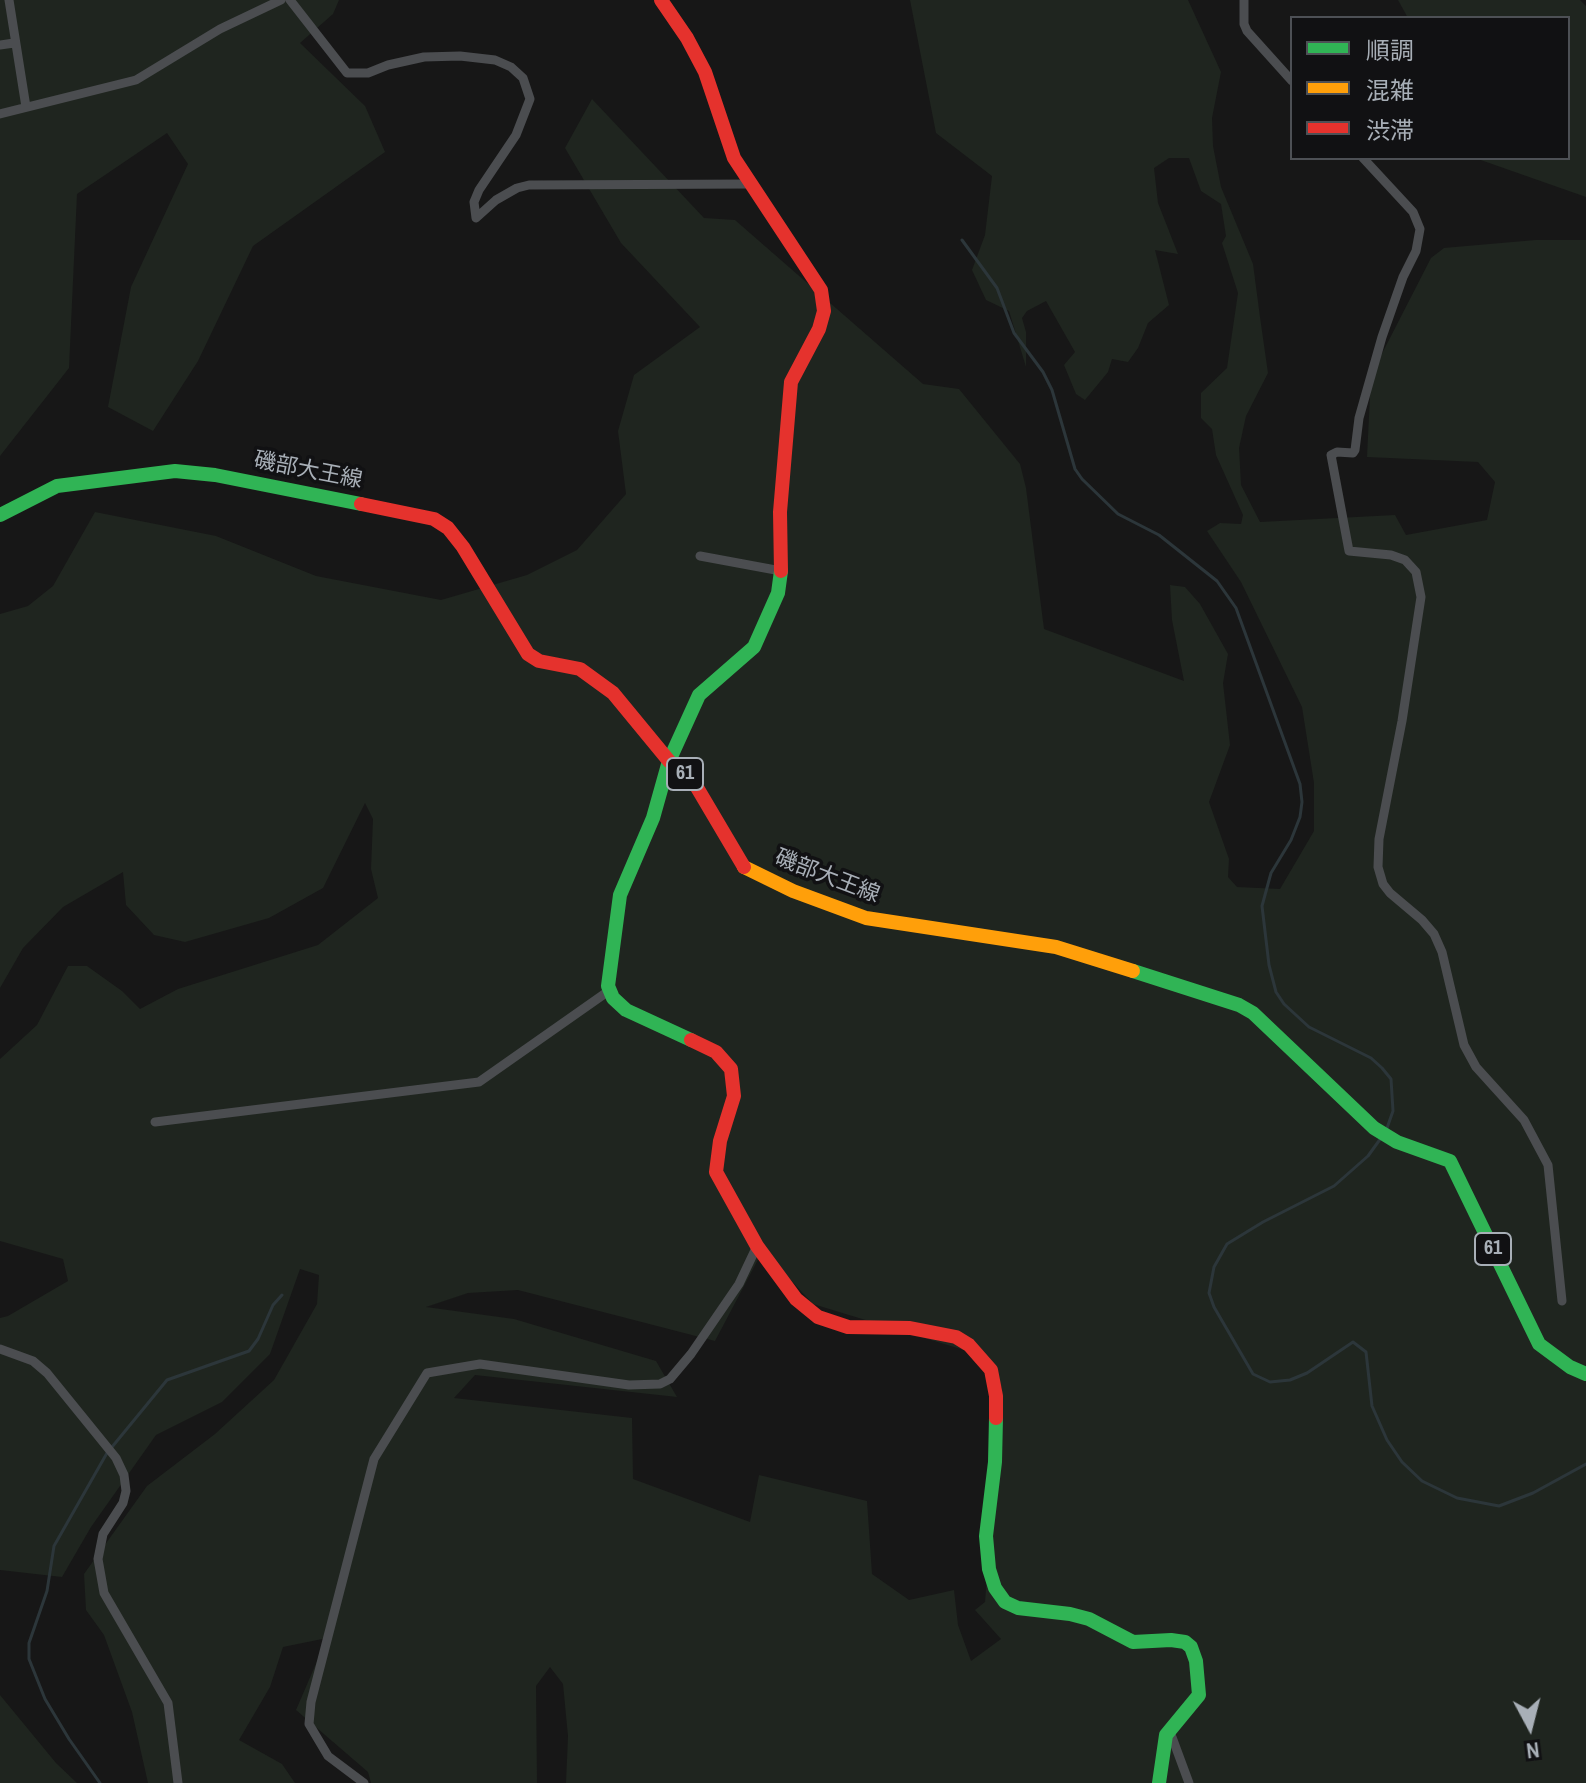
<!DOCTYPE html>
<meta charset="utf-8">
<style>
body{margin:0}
#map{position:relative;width:1586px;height:1783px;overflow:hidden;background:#171717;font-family:"Archivo Narrow","Noto Sans JP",sans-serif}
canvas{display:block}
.legend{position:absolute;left:1290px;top:16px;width:280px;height:144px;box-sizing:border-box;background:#111113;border:2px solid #4d5055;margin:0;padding:10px 14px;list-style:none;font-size:24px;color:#a8afb7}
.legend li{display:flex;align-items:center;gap:16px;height:40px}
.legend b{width:40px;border:2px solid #4d5055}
.north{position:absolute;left:1490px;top:1687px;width:80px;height:80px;-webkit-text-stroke:6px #111113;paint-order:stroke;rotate:173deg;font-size:22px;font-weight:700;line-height:32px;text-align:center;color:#a8afb7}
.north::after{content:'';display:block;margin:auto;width:28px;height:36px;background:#a8afb7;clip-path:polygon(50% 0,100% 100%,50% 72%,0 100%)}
</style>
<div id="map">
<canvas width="1586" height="1783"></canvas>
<ul class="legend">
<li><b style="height:10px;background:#30b455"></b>順調</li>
<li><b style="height:10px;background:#ff9f0a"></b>混雑</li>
<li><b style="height:10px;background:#e5322d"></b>渋滞</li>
</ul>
<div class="north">N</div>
</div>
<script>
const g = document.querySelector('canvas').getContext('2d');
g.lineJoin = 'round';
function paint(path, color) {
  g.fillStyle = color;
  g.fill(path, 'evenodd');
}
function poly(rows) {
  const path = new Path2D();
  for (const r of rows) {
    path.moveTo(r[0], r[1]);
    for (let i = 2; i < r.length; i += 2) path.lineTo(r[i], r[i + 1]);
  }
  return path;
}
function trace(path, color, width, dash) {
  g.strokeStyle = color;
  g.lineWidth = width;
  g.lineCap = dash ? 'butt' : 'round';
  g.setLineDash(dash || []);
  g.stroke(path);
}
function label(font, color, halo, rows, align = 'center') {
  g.font = font + ' "Archivo Narrow","Noto Sans JP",sans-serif';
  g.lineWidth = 7;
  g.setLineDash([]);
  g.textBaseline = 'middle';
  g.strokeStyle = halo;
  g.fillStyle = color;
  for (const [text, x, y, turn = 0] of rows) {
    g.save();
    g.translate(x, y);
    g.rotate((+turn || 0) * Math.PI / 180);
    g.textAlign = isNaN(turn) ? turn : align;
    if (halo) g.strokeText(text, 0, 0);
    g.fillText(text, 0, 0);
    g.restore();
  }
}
const green = poly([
 [0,0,339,0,333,14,300,43,365,106,385,152,253,246,198,361,153,431,108,407,131,287,188,164,167,133,77,194,69,368,0,456],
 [910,0,1188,0,1221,72,1212,118,1213,146,1221,187,1253,264,1260,317,1268,373,1246,416,1239,448,1241,485,1260,522,1395,515,1406,535,1487,520,1495,482,1478,462,1367,457,1371,375,1431,258,1444,248,1536,240,1586,240,1586,1783,566,1783,568,1736,563,1684,550,1667,536,1686,537,1783,371,1783,368,1772,296,1710,327,1638,283,1647,270,1687,239,1740,282,1764,295,1783,148,1783,132,1712,104,1635,86,1610,84,1574,147,1486,215,1434,274,1380,317,1304,319,1275,300,1269,270,1354,222,1402,156,1435,91,1527,62,1577,0,1570,0,1318,8,1316,68,1281,63,1259,0,1241,0,1059,37,1025,68,966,87,966,122,991,140,1009,178,989,318,945,378,898,371,869,373,819,365,803,323,888,269,918,185,942,154,935,126,905,123,872,63,907,23,948,0,988,0,614,28,606,53,586,95,512,216,536,316,576,441,600,527,575,577,550,626,494,618,431,634,375,700,327,621,243,565,148,592,99,704,218,735,220,923,384,959,389,1020,464,1026,488,1044,629,1184,681,1172,620,1170,585,1185,587,1200,604,1228,654,1223,683,1230,745,1209,802,1229,859,1228,877,1237,887,1280,889,1314,831,1314,783,1302,707,1241,582,1207,531,1220,523,1241,524,1243,515,1216,455,1212,429,1201,418,1201,393,1227,368,1238,293,1222,243,1226,236,1221,204,1201,191,1189,158,1169,158,1154,168,1158,203,1178,254,1155,250,1169,305,1148,323,1138,348,1128,362,1112,359,1108,372,1085,400,1076,394,1064,365,1075,352,1046,301,1027,311,1022,318,1026,332,1026,367,1009,311,986,300,972,270,985,235,992,176,936,133],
 [763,1250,813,1304,977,1354,1002,1388,985,1602,975,1610,1001,1639,971,1661,958,1625,954,1590,909,1600,872,1574,867,1501,759,1475,750,1522,633,1479,632,1418,454,1398,475,1375,677,1397,656,1361,514,1319,426,1307,468,1293,518,1290,715,1341],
 [1398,0,1580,0,1586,6,1586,197,1475,158,1568,158,1568,18,1408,18],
 [0,1695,56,1763,77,1783,0,1783]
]);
const stream = poly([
 [962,240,997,288,1014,333,1043,372,1052,390,1075,469,1082,479,1118,514,1159,535,1217,581,1236,608,1300,784,1302,802,1300,817,1291,840,1271,873,1262,906,1269,965,1276,992,1284,1004,1309,1027,1371,1058,1382,1068,1391,1079,1393,1111,1387,1128],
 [1381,1138,1368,1156,1334,1186,1263,1222,1227,1244,1214,1267,1209,1293,1214,1307,1253,1374,1270,1382,1290,1380,1307,1373,1353,1342,1366,1352,1372,1406,1387,1440,1402,1462,1422,1481,1457,1498,1499,1506,1533,1493,1586,1464],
 [112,1447,167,1380,249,1351,258,1339,273,1305,282,1295],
 [100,1783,69,1739,45,1699,29,1659,29,1643,47,1591,54,1546,107,1453]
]);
const street = poly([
 [9,0,26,107],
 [290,0,347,73,368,73,388,65,424,57,460,56,495,60,511,67,523,78,530,99,516,135,479,190,474,202,476,218,496,200,517,188,529,185,752,184],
 [1244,0,1244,24,1247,31,1292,81],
 [0,45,14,43],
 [0,114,136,80,220,29,281,0],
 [1363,158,1413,212,1420,229,1416,251,1403,277,1382,337,1359,418,1355,450,1353,453,1337,452,1331,455,1349,551,1391,555,1405,560,1416,572,1421,597,1402,721,1379,839,1378,867,1383,884,1390,893,1422,920,1434,934,1442,952,1464,1045,1476,1067,1524,1120,1548,1165,1562,1301],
 [700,556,781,571],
 [155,1122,479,1082,610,990],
 [0,1349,33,1361,47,1373,116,1458,124,1475,126,1491,123,1503,103,1534,98,1559,104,1593,168,1703,178,1783],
 [1169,1729,1189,1783],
 [364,1783,328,1756,309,1724,311,1702,374,1459,427,1373,480,1364,629,1385,660,1384,670,1379,691,1354,739,1284,757,1246]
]);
const fast = poly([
 [0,515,57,486,175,471,215,475,361,504],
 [1133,971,1239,1005,1253,1013,1374,1128,1397,1142,1450,1161,1539,1344,1570,1367,1586,1374],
 [691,1040,626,1010,613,998,608,986,620,895,653,818,669,761,699,695,754,647,778,593,781,571],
 [996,1418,995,1462,986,1536,989,1569,995,1588,1005,1602,1018,1608,1070,1614,1089,1619,1133,1642,1171,1640,1185,1642,1191,1647,1196,1661,1199,1695,1166,1735,1159,1783]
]);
const slow = poly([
 [744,867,793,891,866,918,1056,947,1133,971]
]);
const jam = poly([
 [661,0,687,38,705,72,734,158,821,290,824,311,819,329,791,382,780,512,781,571],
 [361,504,434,519,448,528,463,547,528,654,539,661,580,669,613,693,669,761,692,779,744,867],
 [691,1040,716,1052,731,1069,734,1096,720,1141,716,1172,757,1246,796,1299,818,1317,848,1327,910,1328,956,1337,969,1345,991,1370,996,1396,996,1418]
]);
const shields = [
 [685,774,36],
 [1493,1249,36]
];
const shieldNames = [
 ["61",685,774],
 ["61",1493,1249]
];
const streetNames = [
 ["磯部大王線",308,471,11],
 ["磯部大王線",827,877,21]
];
paint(green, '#1f251f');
trace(stream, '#2c363a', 3);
trace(street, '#4b4d50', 9);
trace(fast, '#30b455', 14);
trace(slow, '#ff9f0a', 14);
trace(jam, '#e5322d', 14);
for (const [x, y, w] of shields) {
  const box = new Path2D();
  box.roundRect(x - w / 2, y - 16, w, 32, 6);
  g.fillStyle = '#111113';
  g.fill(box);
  trace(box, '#a8afb7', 2);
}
label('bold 20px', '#a8afb7', null, shieldNames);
label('22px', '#a8afb7', '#111113', streetNames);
</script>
